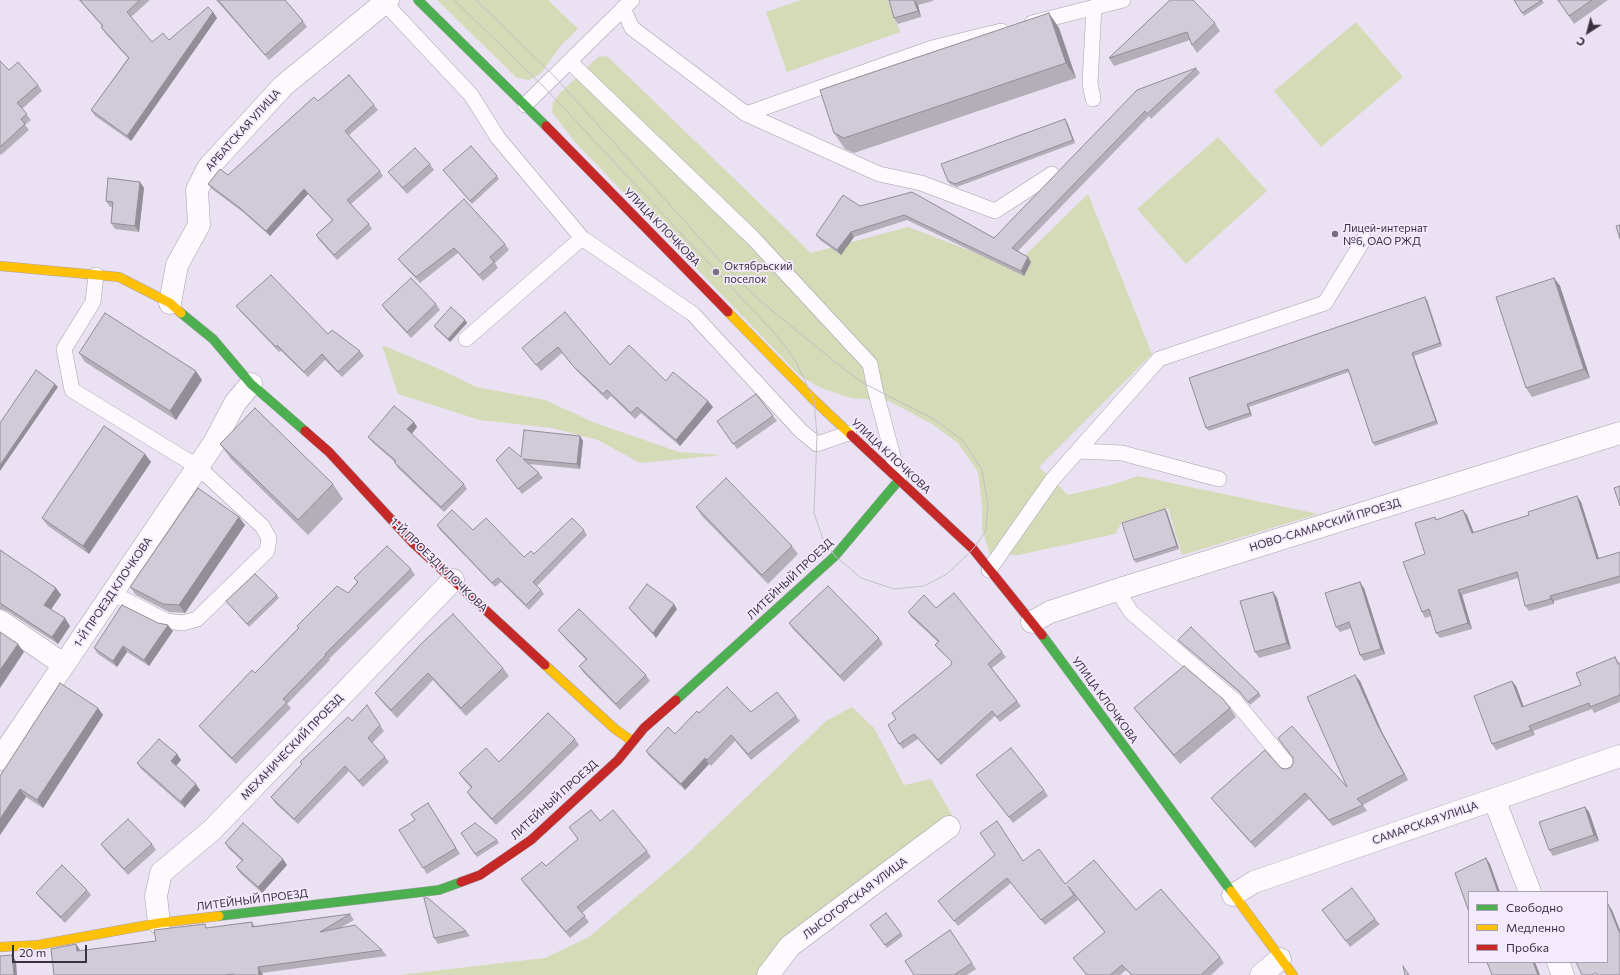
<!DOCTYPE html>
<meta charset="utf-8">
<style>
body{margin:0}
#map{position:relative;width:1620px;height:975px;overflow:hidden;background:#eae1f2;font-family:Commissioner,sans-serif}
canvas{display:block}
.legend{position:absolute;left:1468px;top:891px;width:140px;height:72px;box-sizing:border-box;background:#f4eafd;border:1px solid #a9a0b1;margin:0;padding:5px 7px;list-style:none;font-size:12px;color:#39323e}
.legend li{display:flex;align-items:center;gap:8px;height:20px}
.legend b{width:20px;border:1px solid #a9a0b1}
.north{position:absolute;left:1568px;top:12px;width:40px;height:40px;-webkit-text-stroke:3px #f4eafd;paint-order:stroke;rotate:216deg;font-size:11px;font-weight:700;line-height:16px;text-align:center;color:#39323e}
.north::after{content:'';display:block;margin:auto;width:14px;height:18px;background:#39323e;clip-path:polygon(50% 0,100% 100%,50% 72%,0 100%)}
.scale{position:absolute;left:12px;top:945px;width:75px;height:18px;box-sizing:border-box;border:2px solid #39323e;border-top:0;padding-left:5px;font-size:12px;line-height:14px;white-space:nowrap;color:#39323e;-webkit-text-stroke:3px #f4eafd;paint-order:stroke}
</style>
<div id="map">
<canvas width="1620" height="975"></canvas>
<ul class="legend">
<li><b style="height:5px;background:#4caf50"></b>Свободно</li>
<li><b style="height:5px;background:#ffc107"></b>Медленно</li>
<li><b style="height:5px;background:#c62828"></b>Пробка</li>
</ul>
<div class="north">С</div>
<div class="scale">20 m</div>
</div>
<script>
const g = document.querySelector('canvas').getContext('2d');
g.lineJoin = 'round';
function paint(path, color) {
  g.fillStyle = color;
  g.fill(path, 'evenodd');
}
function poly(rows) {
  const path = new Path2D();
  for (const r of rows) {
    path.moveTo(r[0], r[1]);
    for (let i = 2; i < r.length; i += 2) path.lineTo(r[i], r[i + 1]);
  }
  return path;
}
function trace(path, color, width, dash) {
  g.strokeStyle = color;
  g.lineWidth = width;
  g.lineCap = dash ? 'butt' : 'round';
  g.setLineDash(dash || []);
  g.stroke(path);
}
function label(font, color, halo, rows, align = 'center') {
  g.font = font + ' Commissioner,sans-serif';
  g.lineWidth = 3.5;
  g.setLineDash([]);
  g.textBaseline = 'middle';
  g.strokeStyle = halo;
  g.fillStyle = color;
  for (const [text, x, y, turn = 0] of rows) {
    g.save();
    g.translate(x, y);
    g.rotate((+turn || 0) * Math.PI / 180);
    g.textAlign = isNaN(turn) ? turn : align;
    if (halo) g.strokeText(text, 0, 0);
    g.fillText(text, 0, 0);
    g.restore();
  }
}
const green = poly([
 [437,0,548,0,578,29,562,44,541,73,529,80,517,78],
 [801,0,888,0,900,32,787,72,766,12],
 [1356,22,1403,77,1321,147,1274,91],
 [607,56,811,253,908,227,1013,267,1088,194,1152,354,1039,467,1068,495,1111,485,1138,476,1318,514,1182,555,1168,508,1122,522,1115,534,1018,555,990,554,982,529,982,505,978,472,958,443,932,424,889,401,851,398,821,388,799,375,575,142,552,112,553,103,559,94,598,57],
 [1218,137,1267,191,1186,264,1137,209],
 [382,345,437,368,476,387,545,400,595,423,679,452,722,455,640,463,598,440,552,428,480,420,398,394],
 [852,707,874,728,904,785,931,779,953,817,760,975,399,975,545,958,589,937,687,854,826,721]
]);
const lane = poly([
 [382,0,471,95,498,138,582,238,693,314,801,431,817,444,849,433],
 [623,8,632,28,746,114,932,48,1001,31],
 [1032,23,1123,0],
 [570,62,753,238,870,364,875,389,899,479],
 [1093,99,1090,83,1094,7],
 [525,105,632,0],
 [746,114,879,174,921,183,995,211,1052,174],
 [96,275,93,302,64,349,72,390,198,467,262,526,269,538,267,551,197,619,183,623,166,621,112,593],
 [466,339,582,238],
 [1079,451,1122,453,1219,479],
 [989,570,1052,480,1159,359,1325,303,1364,239],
 [1117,590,1131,612,1235,701,1289,766]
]);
const street = poly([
 [170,303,177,265,199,225,197,190,208,168,283,86,388,0],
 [0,621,63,664],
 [1032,622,1050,612,1117,590,1620,433],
 [0,759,214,443,235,403,251,384],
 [1494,799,1530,892],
 [1233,895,1254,882,1620,756],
 [159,923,156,896,161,873,212,830,453,580],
 [1558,962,1563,975],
 [768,975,790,946,949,827],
 [1261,975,1280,959]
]);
const fast = poly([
 [418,0,546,126],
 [181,313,213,339,251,384,305,431],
 [1042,635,1231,891],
 [676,700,835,556,899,480],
 [219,916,439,890,461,882]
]);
const slow = poly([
 [0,266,119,277,170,303,181,313],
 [728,312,814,400,851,435],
 [545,665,615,729,632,741],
 [1231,891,1293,975],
 [0,947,38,945,159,923,219,916]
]);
const jam = poly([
 [546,126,728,312],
 [305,431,329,452,413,543,545,665],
 [851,435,973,549,1042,635],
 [461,882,480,875,531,840,618,760,644,728,676,700]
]);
const tram = poly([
 [454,0,543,86,779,338,796,362,814,400,817,436,814,513,823,539,835,556,861,578,894,589,924,586,947,574,973,549,986,531,988,505,982,470,963,441,934,419,863,383,835,362,757,298,724,265,554,76,476,0]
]);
const wall = poly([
 [79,0,150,0,131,17,152,42,169,40,213,12,217,18,131,141,95,116,91,110,128,58,105,33,101,27,102,26],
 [216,0,285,0,303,21,307,27,269,60],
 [889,0,933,0,933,1,918,5,921,17,898,24,894,18],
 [1170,0,1215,23,1220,31,1197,53,1192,45,1190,40,1114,66,1109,58],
 [1514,0,1542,0,1544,3,1524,16],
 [1558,0,1608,0,1574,24],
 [1059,28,1076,78,854,153,845,149,834,133],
 [0,61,9,70,38,85,42,91,22,109,31,120,25,125,29,130,1,155,0,154],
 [1196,68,1200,73,1151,119,1149,116,1018,251,1031,262,1024,276,907,220,854,237,841,255,820,240,816,235,860,206,912,192,994,238],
 [318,101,374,105,378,110,349,135,380,171,383,176,351,204,369,224,372,229,337,260,319,240,316,235,332,220,308,194,270,236,244,213,212,189,208,184,228,175],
 [1067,122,1075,143,957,187,950,184,948,181],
 [430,164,434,170,407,194,393,178,388,172],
 [443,170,497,176,499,179,472,204],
 [140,182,144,188,139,232,115,229,111,223,112,207,110,207,106,201],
 [464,199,505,244,509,250,495,263,498,268,483,281,458,253,420,283,402,264,398,259],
 [1554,278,1560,286,1590,378,1532,397,1526,388],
 [1427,300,1442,346,1414,356,1438,424,1375,446,1373,443,1349,372,1249,407,1252,416,1209,431,1206,428,1189,378],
 [436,304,440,310,411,338,386,311,382,305],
 [236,306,328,334,360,351,364,356,342,377,325,360,308,377,281,351,279,352,240,311],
 [565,312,610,365,666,381,713,407,680,446,641,413,635,419,611,396,607,400,577,371,562,353,541,371,522,348],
 [465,320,467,323,450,342,436,329,434,326],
 [79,353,202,380,176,420,85,362],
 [773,416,777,421,737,449,717,421],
 [414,422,417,427,411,434,464,484,467,489,444,512,398,468,394,462,395,462,372,442,368,437],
 [580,436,583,441,580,469,529,464,539,473,543,478,522,494,496,460,521,457],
 [220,444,333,484,343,499,308,535,231,459],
 [145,454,151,462,89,554,48,526,42,518],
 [1577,496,1581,502,1599,559,1620,552,1620,583,1554,601,1554,604,1529,611,1525,606,1518,578,1462,595,1472,629,1440,638,1436,633,1431,616,1425,618,1422,612,1435,517,1437,520,1467,515,1474,533,1529,515],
 [696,507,792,546,798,554,768,584,702,516],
 [1165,509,1167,512,1179,549,1136,563,1134,560],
 [239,517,245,525,185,613,169,612,136,595,130,587],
 [437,525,473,530,524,557,534,554,584,530,587,535,537,586,541,590,544,594,529,610,501,582,495,587,440,530],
 [0,550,56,588,61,595,51,609,70,626,58,644,7,611,1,609,0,609],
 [411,569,415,575,329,659,330,660,287,704,291,708,236,764,203,731,199,726,255,673,298,628,297,626,348,593,357,582,354,578],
 [1364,588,1385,654,1364,661,1360,655,1351,628,1340,632,1336,627],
 [1273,592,1277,598,1291,649,1259,658,1255,652],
 [277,595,279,598,249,627,226,601],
 [629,608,677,609,656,638,633,613],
 [936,608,1002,652,1006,657,992,668,1021,706,1000,722,995,716,941,765,918,739,903,749,899,744,896,719,951,665,952,662,939,650,935,645,938,642,911,617,908,612],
 [789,623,879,638,883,644,844,682,793,629],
 [558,630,646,675,650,681,620,710,583,672,579,666,586,660,562,635],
 [173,631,149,666,127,652,117,667,98,654,94,648],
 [1178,640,1259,693,1261,696,1250,705,1241,694,1181,643],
 [423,642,503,668,509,676,466,716,433,680,397,718,381,701,375,693],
 [1615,657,1620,664,1620,702,1594,713,1592,709,1533,731,1535,735,1496,750,1492,744,1516,686,1524,707,1581,685],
 [1360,681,1382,732,1408,780,1363,805,1367,811,1333,826,1309,799,1255,848,1216,804,1211,798,1281,768,1286,769,1291,767,1293,763,1293,758,1347,787],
 [367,705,384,731,372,743,385,757,389,762,363,787,349,771,298,824,275,803,271,797,302,764,300,762,352,721],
 [98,708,103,715,43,808,26,797,0,835,0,776],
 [1134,708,1230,708,1236,717,1180,764,1140,716],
 [751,712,796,716,800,721,751,760,735,741,711,766,709,764,685,790,649,756,646,751,675,734,699,713],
 [575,739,579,745,528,795,496,825,471,798,467,792,471,788,463,779,459,773,499,762],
 [177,754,181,760,176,766,200,790,185,807,186,809,141,769,137,763],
 [976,775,1044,790,1048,796,1013,823],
 [428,803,460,854,427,874,423,868,415,820],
 [1585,807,1589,812,1599,841,1553,856,1549,850],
 [600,821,647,851,651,857,582,913,589,922,570,938,525,885,521,879,546,866,578,839,569,827],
 [461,833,497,840,499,843,477,857],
 [225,843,287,865,262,893,240,873,236,867,242,861,229,849],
 [101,844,152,844,156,850,128,875,105,850],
 [1024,861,1065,884,1136,910,1220,957,1224,963,1211,975,1131,975,1126,970,1120,975,1086,975,1073,958,1105,933,1075,896,1078,900,1045,925,1011,883,958,926,938,901],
 [87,890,91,895,65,923,40,898,36,893],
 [1322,910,1375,919,1380,924,1350,947],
 [886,913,903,936,887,948,870,925],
 [350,914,354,920,340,928,382,950,387,956,262,973,263,975,54,975,76,944,80,951,156,941,208,928,252,922,255,926],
 [950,930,976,969,967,975,914,975],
 [466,931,470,936,438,944,434,938]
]);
const shadedWall = poly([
 [914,0,918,5,921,17,918,11],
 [213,12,217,18,131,141,127,136],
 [1049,13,1059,28,1076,78,1066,63],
 [1065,119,1067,122,1075,143,1073,140],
 [140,182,144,188,139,232,135,226],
 [304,189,308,194,270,236,266,231],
 [851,232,854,237,841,255,837,250],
 [1028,257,1031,262,1024,276,1021,271],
 [1554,278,1560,286,1590,378,1584,369],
 [1425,297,1427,300,1442,346,1440,343],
 [465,320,467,323,450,342,448,339],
 [1412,353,1414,356,1438,424,1436,421],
 [196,371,202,380,176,420,170,411],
 [55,384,58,387,0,471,0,465],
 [708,401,713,407,680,446,676,440],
 [1247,404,1249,407,1252,416,1250,413],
 [414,422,417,427,411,435,407,429],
 [580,436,583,441,580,469,577,464],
 [145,454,151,462,89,554,83,546],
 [1577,496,1581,502,1601,565,1597,559],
 [1165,509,1167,512,1179,549,1177,546],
 [1463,510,1467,515,1476,539,1472,533],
 [239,517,245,525,185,613,179,605],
 [1360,582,1364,588,1385,654,1381,649],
 [56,588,61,595,49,612,44,605],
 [1458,590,1462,595,1472,629,1468,623],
 [1273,592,1277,598,1291,649,1287,643],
 [1550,596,1554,601,1554,604,1551,599],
 [674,604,677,609,656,638,653,633],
 [65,618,70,626,58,644,52,637],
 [168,625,173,631,149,666,144,660],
 [18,644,24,652,0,688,0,670],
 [123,646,127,652,117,667,113,661],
 [1355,675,1360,681,1382,732,1408,780,1404,774,1378,726],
 [1512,681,1516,686,1526,713,1522,707],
 [98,708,103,715,43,808,37,800],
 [1529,726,1533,731,1535,735,1531,730],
 [177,754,181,760,175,767,171,761],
 [705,758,709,764,685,790,681,784],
 [196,784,200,790,185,807,186,809,182,803,181,801],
 [20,789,26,797,0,835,0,819],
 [428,803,432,809,460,854,456,848],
 [1585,807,1589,812,1599,841,1594,835],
 [1486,858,1490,864,1500,892,1498,892],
 [283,859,287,865,262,893,258,887],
 [1608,904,1612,910,1620,930,1620,934],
 [76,944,80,950,81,957,77,951],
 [12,955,16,961,17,975,14,975],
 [1533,962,1535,962,1540,975,1538,975],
 [258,967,262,973,263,975,259,975]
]);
const building = poly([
 [80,0,140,0,127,12,152,42,163,33,169,40,208,7,213,12,127,136,91,110,129,58,101,27,103,26,80,0],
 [218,0,285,0,303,21,265,55,218,0],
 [889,0,914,0,918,11,894,18,889,0],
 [1170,0,1193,0,1215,23,1192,45,1187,32,1109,58,1170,0],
 [1514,0,1542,0,1522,13,1514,0],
 [1558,0,1592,0,1569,16,1558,0],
 [1049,13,1066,63,844,138,834,133,820,90,1049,13],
 [0,61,9,70,18,62,38,85,17,103,27,114,21,119,25,124,0,147,0,61],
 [1196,68,1147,114,1145,111,1012,248,1028,257,1021,271,904,215,851,232,837,250,816,235,843,195,860,206,912,192,994,238,1137,90,1196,68],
 [349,75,374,105,345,131,380,171,347,200,369,224,334,255,316,235,333,220,304,189,266,231,240,208,208,184,220,169,228,175,314,97,318,101,349,75],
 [1065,119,1073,140,955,184,948,181,941,164,1065,119],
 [471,146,497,176,470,201,443,170,471,146],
 [415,148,430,164,403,188,388,172,415,148],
 [108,178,140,182,135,226,111,223,113,202,106,201,108,178],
 [464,199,505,244,490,257,494,262,479,275,454,248,416,277,398,259,464,199],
 [1620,225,1620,239,1616,226,1620,225],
 [271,275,328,334,332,330,360,351,338,372,322,354,304,372,277,345,276,347,236,306,271,275],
 [411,278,436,304,407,332,382,305,411,278],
 [1554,278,1584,369,1526,388,1496,297,1554,278],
 [1425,297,1440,343,1412,353,1436,421,1373,443,1348,369,1247,404,1250,413,1206,428,1189,378,1425,297],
 [451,307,465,320,448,339,434,326,451,307],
 [565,312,610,365,629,345,666,381,673,372,708,401,676,440,637,407,631,413,607,390,603,394,573,366,558,347,536,365,522,348,565,312],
 [105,313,196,371,170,411,79,353,105,313],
 [36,370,55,384,0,465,0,423,36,370],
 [756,394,773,416,733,444,717,421,756,394],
 [394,406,414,422,407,429,464,484,441,507,394,462,396,461,368,437,394,406],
 [255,408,333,484,298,520,220,444,255,408],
 [104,426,145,454,83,546,42,518,104,426],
 [524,430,580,436,577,464,523,459,539,473,518,489,496,460,509,447,521,457,524,430],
 [726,478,792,546,762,575,696,507,726,478],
 [1620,486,1620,506,1614,488,1620,486],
 [198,488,239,517,179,605,163,604,130,587,198,488],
 [1577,496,1597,559,1620,552,1620,576,1550,596,1551,599,1525,606,1517,572,1458,590,1468,623,1436,633,1429,609,1422,612,1403,562,1425,554,1415,523,1435,517,1436,520,1463,510,1472,533,1529,515,1528,512,1577,496],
 [1165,509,1177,546,1134,560,1122,523,1165,509],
 [452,510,473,530,486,518,524,557,531,551,534,554,572,518,584,530,533,582,541,590,526,605,498,578,492,583,437,525,452,510],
 [387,546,411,569,325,654,326,655,283,699,287,702,232,758,199,726,252,670,255,673,299,628,297,626,337,586,348,593,358,582,354,578,387,546],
 [0,550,56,588,44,605,65,618,52,637,0,603,0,550],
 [255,574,277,595,247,624,226,601,255,574],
 [1360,582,1381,649,1360,655,1349,622,1336,627,1325,593,1360,582],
 [647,584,674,604,653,633,629,608,647,584],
 [828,586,879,638,840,676,789,623,828,586],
 [1273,592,1287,643,1255,652,1240,601,1273,592],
 [954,593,1002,652,988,664,1017,701,997,717,992,711,938,760,914,734,899,744,888,725,896,719,892,713,951,665,951,664,952,662,935,645,939,641,908,612,924,595,936,608,954,593],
 [122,605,158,623,168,625,144,660,123,646,113,661,94,648,122,605],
 [579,609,646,675,616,704,579,666,587,659,558,630,579,609],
 [453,614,503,668,461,708,428,673,391,710,375,693,423,642,453,614],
 [1191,627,1259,693,1248,702,1239,691,1178,640,1191,627],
 [0,632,18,644,0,670,0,632],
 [1615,657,1618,664,1620,664,1620,695,1590,707,1589,703,1529,726,1531,730,1492,744,1474,696,1512,681,1522,707,1581,685,1576,673,1615,657],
 [1184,666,1223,699,1230,708,1174,755,1134,708,1184,666],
 [1355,675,1378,726,1404,774,1357,799,1363,805,1329,820,1305,793,1251,842,1211,798,1265,750,1281,768,1286,769,1291,767,1293,763,1293,758,1278,738,1292,726,1347,787,1307,697,1355,675],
 [60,683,98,708,37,800,20,789,0,819,0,776,60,683],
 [727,687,751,712,777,692,796,716,748,754,731,735,707,760,705,758,681,784,646,751,668,727,675,734,697,711,699,713,727,687],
 [367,705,380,725,368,738,385,757,359,781,345,766,294,819,271,797,302,764,300,762,348,717,352,721,367,705],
 [548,713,575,739,524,789,492,819,467,792,472,787,459,773,486,748,499,762,548,713],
 [159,739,177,754,171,761,196,784,181,801,182,803,137,763,159,739],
 [1011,748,1044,790,1009,817,976,775,1011,748],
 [428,803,456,848,423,868,399,830,415,820,411,814,428,803],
 [1585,807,1594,835,1549,850,1539,822,1585,807],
 [591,810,600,821,613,810,647,851,577,907,585,916,566,932,521,879,542,862,546,866,578,839,569,827,591,810],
 [128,819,152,844,124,869,101,844,128,819],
 [997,821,1023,861,1039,849,1065,884,1094,860,1136,910,1161,889,1220,957,1201,975,1132,975,1122,965,1110,975,1087,975,1073,958,1105,932,1068,886,1074,895,1041,920,1007,878,954,921,938,901,995,855,980,833,997,821],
 [243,823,283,859,258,887,236,867,243,860,225,843,243,823],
 [475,823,497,840,475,854,461,833,475,823],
 [1486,858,1498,892,1469,892,1469,912,1455,873,1486,858],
 [62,865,87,890,61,917,36,893,62,865],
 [1352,888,1375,919,1346,941,1322,910,1352,888],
 [424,898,428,898,466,931,434,938,424,898],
 [1607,904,1608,904,1620,934,1620,975,1597,975,1596,973,1591,975,1582,975,1576,962,1607,962,1607,904],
 [886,913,901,933,885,945,870,925,886,913],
 [350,914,320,932,355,925,382,950,258,967,259,975,234,975,234,974,224,975,54,975,51,949,76,944,77,951,156,941,154,930,205,924,206,928,252,922,252,927,350,914],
 [950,930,972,963,954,975,914,975,905,961,950,930],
 [12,955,14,975,0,975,0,956,12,955],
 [1487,962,1533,962,1538,975,1492,975,1487,962],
 [1403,966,1409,975,1405,975,1403,966]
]);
const markers = [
 [1335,234,4,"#776f7d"],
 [716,272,4,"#776f7d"]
];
const streetNames = [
 ["АРБАТСКАЯ УЛИЦА",243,130,-48],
 ["УЛИЦА КЛОЧКОВА",662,227,46],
 ["УЛИЦА КЛОЧКОВА",891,456,43],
 ["НОВО-САМАРСКИЙ ПРОЕЗД",1325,525,-17],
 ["1-Й ПРОЕЗД КЛОЧКОВА",439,565,44],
 ["ЛИТЕЙНЫЙ ПРОЕЗД",790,579,-43],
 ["1-Й ПРОЕЗД КЛОЧКОВА",113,592,-56],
 ["УЛИЦА КЛОЧКОВА",1105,700,54],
 ["МЕХАНИЧЕСКИЙ ПРОЕЗД",292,747,-46],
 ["ЛИТЕЙНЫЙ ПРОЕЗД",554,800,-42],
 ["САМАРСКАЯ УЛИЦА",1425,823,-19],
 ["ЛЫСОГОРСКАЯ УЛИЦА",855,898,-37],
 ["ЛИТЕЙНЫЙ ПРОЕЗД",252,900,-7]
];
const poiNames = [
 ["Лицей-интернат",1343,228],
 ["№6, ОАО РЖД",1343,241],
 ["Октябрьский",724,266],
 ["поселок",724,279]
];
paint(green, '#d5dab7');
trace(lane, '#a7a0ad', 16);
trace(street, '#a7a0ad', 23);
trace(fast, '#a7a0ad', 10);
trace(slow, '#a7a0ad', 10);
trace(jam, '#a7a0ad', 10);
trace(lane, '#fcfafd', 15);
trace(street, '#fcfafd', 22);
trace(fast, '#4caf50', 9);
trace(slow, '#ffc107', 9);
trace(jam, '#c62828', 9);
trace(tram, '#c2c0c4', 1);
paint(wall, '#b4aeb9');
paint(shadedWall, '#928d96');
paint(building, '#d1cad7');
trace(building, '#928d96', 1);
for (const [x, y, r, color] of markers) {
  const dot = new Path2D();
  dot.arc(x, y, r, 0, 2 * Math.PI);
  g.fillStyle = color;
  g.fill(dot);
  trace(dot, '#f4eafd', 1.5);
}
label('11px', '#39323e', '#f4eafd', streetNames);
label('11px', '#39323e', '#f4eafd', poiNames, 'left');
</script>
